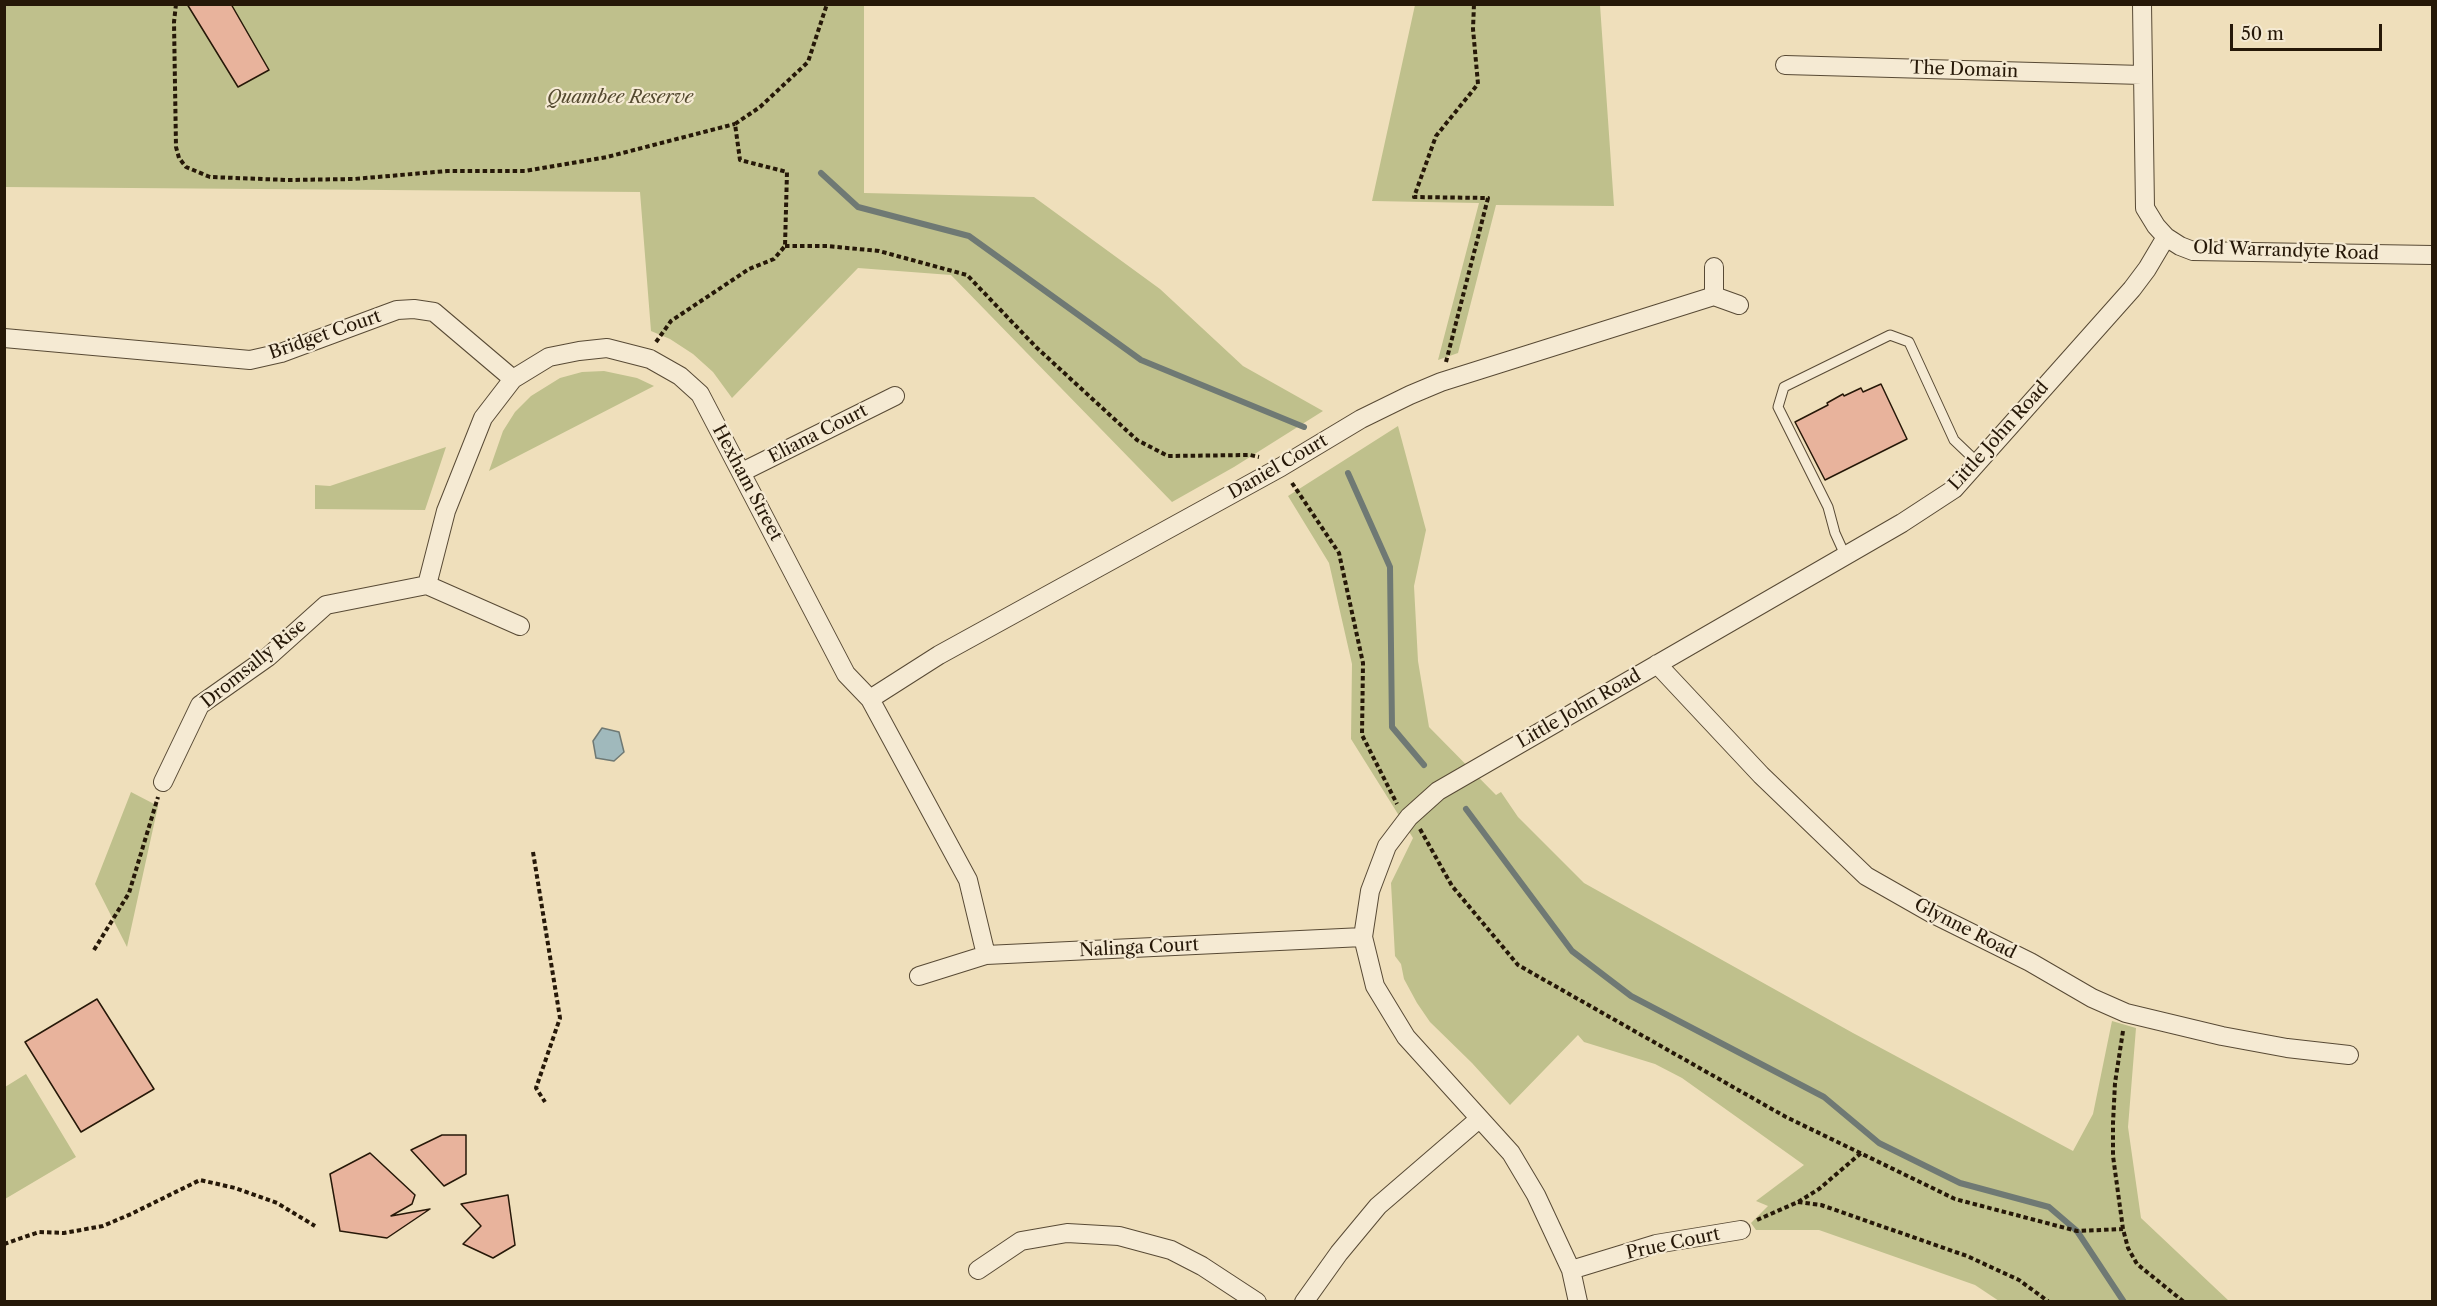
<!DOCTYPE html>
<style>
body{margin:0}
#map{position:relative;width:2437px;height:1306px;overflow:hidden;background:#efdfbb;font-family:"Libre Caslon Text",serif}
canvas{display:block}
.frame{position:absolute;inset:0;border:6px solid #261808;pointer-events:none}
.scale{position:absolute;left:2230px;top:24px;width:152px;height:27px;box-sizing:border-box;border:3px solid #261808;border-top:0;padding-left:8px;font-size:18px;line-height:21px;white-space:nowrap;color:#261808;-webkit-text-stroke:4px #f5ead3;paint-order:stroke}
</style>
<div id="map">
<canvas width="2437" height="1306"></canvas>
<div class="frame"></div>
<div class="scale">50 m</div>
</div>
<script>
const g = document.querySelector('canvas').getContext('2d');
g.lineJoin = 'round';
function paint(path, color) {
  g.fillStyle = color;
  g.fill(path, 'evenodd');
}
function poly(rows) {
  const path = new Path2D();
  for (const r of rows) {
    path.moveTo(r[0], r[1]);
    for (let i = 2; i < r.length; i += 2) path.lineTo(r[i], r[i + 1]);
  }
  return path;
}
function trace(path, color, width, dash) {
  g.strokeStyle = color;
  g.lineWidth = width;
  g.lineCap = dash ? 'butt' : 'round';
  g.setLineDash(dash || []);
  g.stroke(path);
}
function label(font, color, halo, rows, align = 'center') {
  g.font = font + ' "Libre Caslon Text",serif';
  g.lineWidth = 4.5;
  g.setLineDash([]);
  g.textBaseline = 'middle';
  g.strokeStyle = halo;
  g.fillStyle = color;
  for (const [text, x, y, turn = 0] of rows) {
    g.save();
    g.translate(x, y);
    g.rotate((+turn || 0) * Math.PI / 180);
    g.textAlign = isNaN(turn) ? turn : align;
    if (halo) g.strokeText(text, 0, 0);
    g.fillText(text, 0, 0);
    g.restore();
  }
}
const green = poly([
 [4,5,864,5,864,193,1034,197,1160,289,1243,366,1323,411,1234,467,1172,502,951,275,858,268,732,398,713,372,693,354,670,339,651,331,640,192,5,187],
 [1415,5,1600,5,1614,206,1496,205,1458,353,1438,360,1479,203,1372,201],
 [604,371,637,378,654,386,489,471,503,431,515,412,531,396,560,378,582,372],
 [1398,426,1426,530,1414,586,1418,661,1429,727,1496,795,1501,792,1518,817,1584,883,1853,1033,2073,1151,2093,1114,2112,1021,2136,1028,2128,1127,2141,1218,2229,1301,1999,1301,1975,1285,1819,1230,1756,1230,1751,1223,1768,1206,1756,1201,1804,1165,1682,1078,1655,1064,1584,1042,1578,1035,1510,1105,1472,1063,1430,1022,1417,1003,1404,979,1401,964,1395,956,1391,883,1413,838,1351,739,1352,664,1329,563,1288,496],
 [446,447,425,510,315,509,315,485,330,486],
 [131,792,158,806,127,947,95,884],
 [26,1074,76,1157,5,1199,5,1087]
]);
const water = poly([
 [602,728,619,732,624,752,614,761,596,758,593,741,602,728]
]);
const stream = poly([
 [821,173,858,207,969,236,1141,360,1304,427],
 [1348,473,1390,567,1392,727,1424,765],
 [1466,809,1572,951,1631,996,1824,1097,1879,1143,1960,1183,2049,1207,2077,1231,2124,1302]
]);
const building = poly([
 [187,4,231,4,269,70,238,87,187,4],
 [1881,384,1907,439,1825,480,1795,422,1828,405,1827,403,1843,394,1844,396,1861,388,1863,392,1881,384],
 [97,999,154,1089,81,1132,25,1042,97,999],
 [442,1135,466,1135,466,1174,444,1186,411,1150,442,1135],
 [370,1153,415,1195,412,1204,391,1216,430,1209,387,1238,340,1231,330,1174,370,1153],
 [508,1195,515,1245,493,1258,463,1244,481,1226,461,1204,508,1195]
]);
const path = poly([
 [176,4,174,22,176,147,179,158,186,167,210,177,288,180,354,179,447,171,525,171,607,157,735,124],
 [785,246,827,246,879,251,967,275,1036,347,1137,440,1168,456,1250,455,1259,457],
 [656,342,671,321,749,269,774,259,785,246,787,172,740,160,735,124,760,107,808,62,827,4],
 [1446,362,1488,198,1414,197,1436,136,1478,84,1473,29,1474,4],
 [1292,483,1339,553,1363,663,1362,735,1397,804],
 [1420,829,1452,886,1518,965,1786,1117,1955,1199,2077,1231,2123,1229],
 [533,852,560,1018,536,1088,545,1102],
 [94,950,129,893,158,797],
 [2123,1031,2115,1083,2113,1123,2113,1156,2123,1229,2128,1248,2137,1264,2184,1302],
 [1798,1202,1821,1205,1967,1256,2019,1280,2049,1302],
 [1757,1220,1798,1202,1819,1189,1861,1153],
 [4,1244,39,1232,64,1233,103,1226,131,1214,200,1180,235,1188,277,1203,315,1226]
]);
const service = poly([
 [1845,555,1835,533,1828,507,1778,407,1784,387,1890,335,1909,342,1954,440,1977,462]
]);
const minor = poly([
 [2142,4,2145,208,2156,226,2166,237,2180,246,2193,251,2432,255],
 [1785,65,2142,75],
 [1714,296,1714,267],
 [4,338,250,360,281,353,397,310,414,309,434,312,513,379],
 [742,472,895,396],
 [427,585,446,511,483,418,513,379,549,357,579,351,607,348,650,359,680,376,700,394,846,674,870,699,968,880,986,955],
 [1657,664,1761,775,1866,876,1931,913,2030,962,2092,998,2126,1013,2222,1036,2287,1048,2349,1055],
 [870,699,939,655,1281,467,1361,419,1410,395,1441,382,1714,296,1739,305],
 [163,782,200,705,268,657,326,605,427,585,520,626],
 [919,976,986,955,1363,937],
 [978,1270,1021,1241,1067,1233,1119,1236,1171,1250,1202,1266,1257,1302],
 [1571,1270,1656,1244,1741,1230],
 [1304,1302,1339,1253,1378,1206,1479,1119],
 [1578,1302,1571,1270,1536,1195,1511,1153,1406,1037,1375,986,1363,937,1370,891,1387,846,1409,817,1438,791,1902,523,1954,489,2132,289,2147,269,2166,237]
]);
const streetNames = [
 ["The Domain",1964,70,2],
 ["Old Warrandyte Road",2286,251,2],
 ["Bridget Court",325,335,-19],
 ["Eliana Court",818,434,-27],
 ["Little John Road",1999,436,-48],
 ["Daniel Court",1278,467,-30],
 ["Hexham Street",747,483,62],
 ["Dromsally Rise",254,664,-39],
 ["Little John Road",1579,709,-30],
 ["Glynne Road",1965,929,27],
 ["Nalinga Court",1139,948,-3],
 ["Prue Court",1673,1244,-12]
];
const parkNames = [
 ["Quambee Reserve",620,98]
];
paint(green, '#bfc08c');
paint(water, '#a0b9bc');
trace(water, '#6f7974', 1.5);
trace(stream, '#6f7974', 6);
paint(building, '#e8b39c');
trace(building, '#261808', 1.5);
trace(service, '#584a35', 11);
trace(minor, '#584a35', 20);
trace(path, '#261808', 4, [4.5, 3]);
trace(service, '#f5ead3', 9);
trace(minor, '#f5ead3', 18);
label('18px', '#261808', '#f5ead3', streetNames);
label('italic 18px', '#544a30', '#f5ead3', parkNames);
</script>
